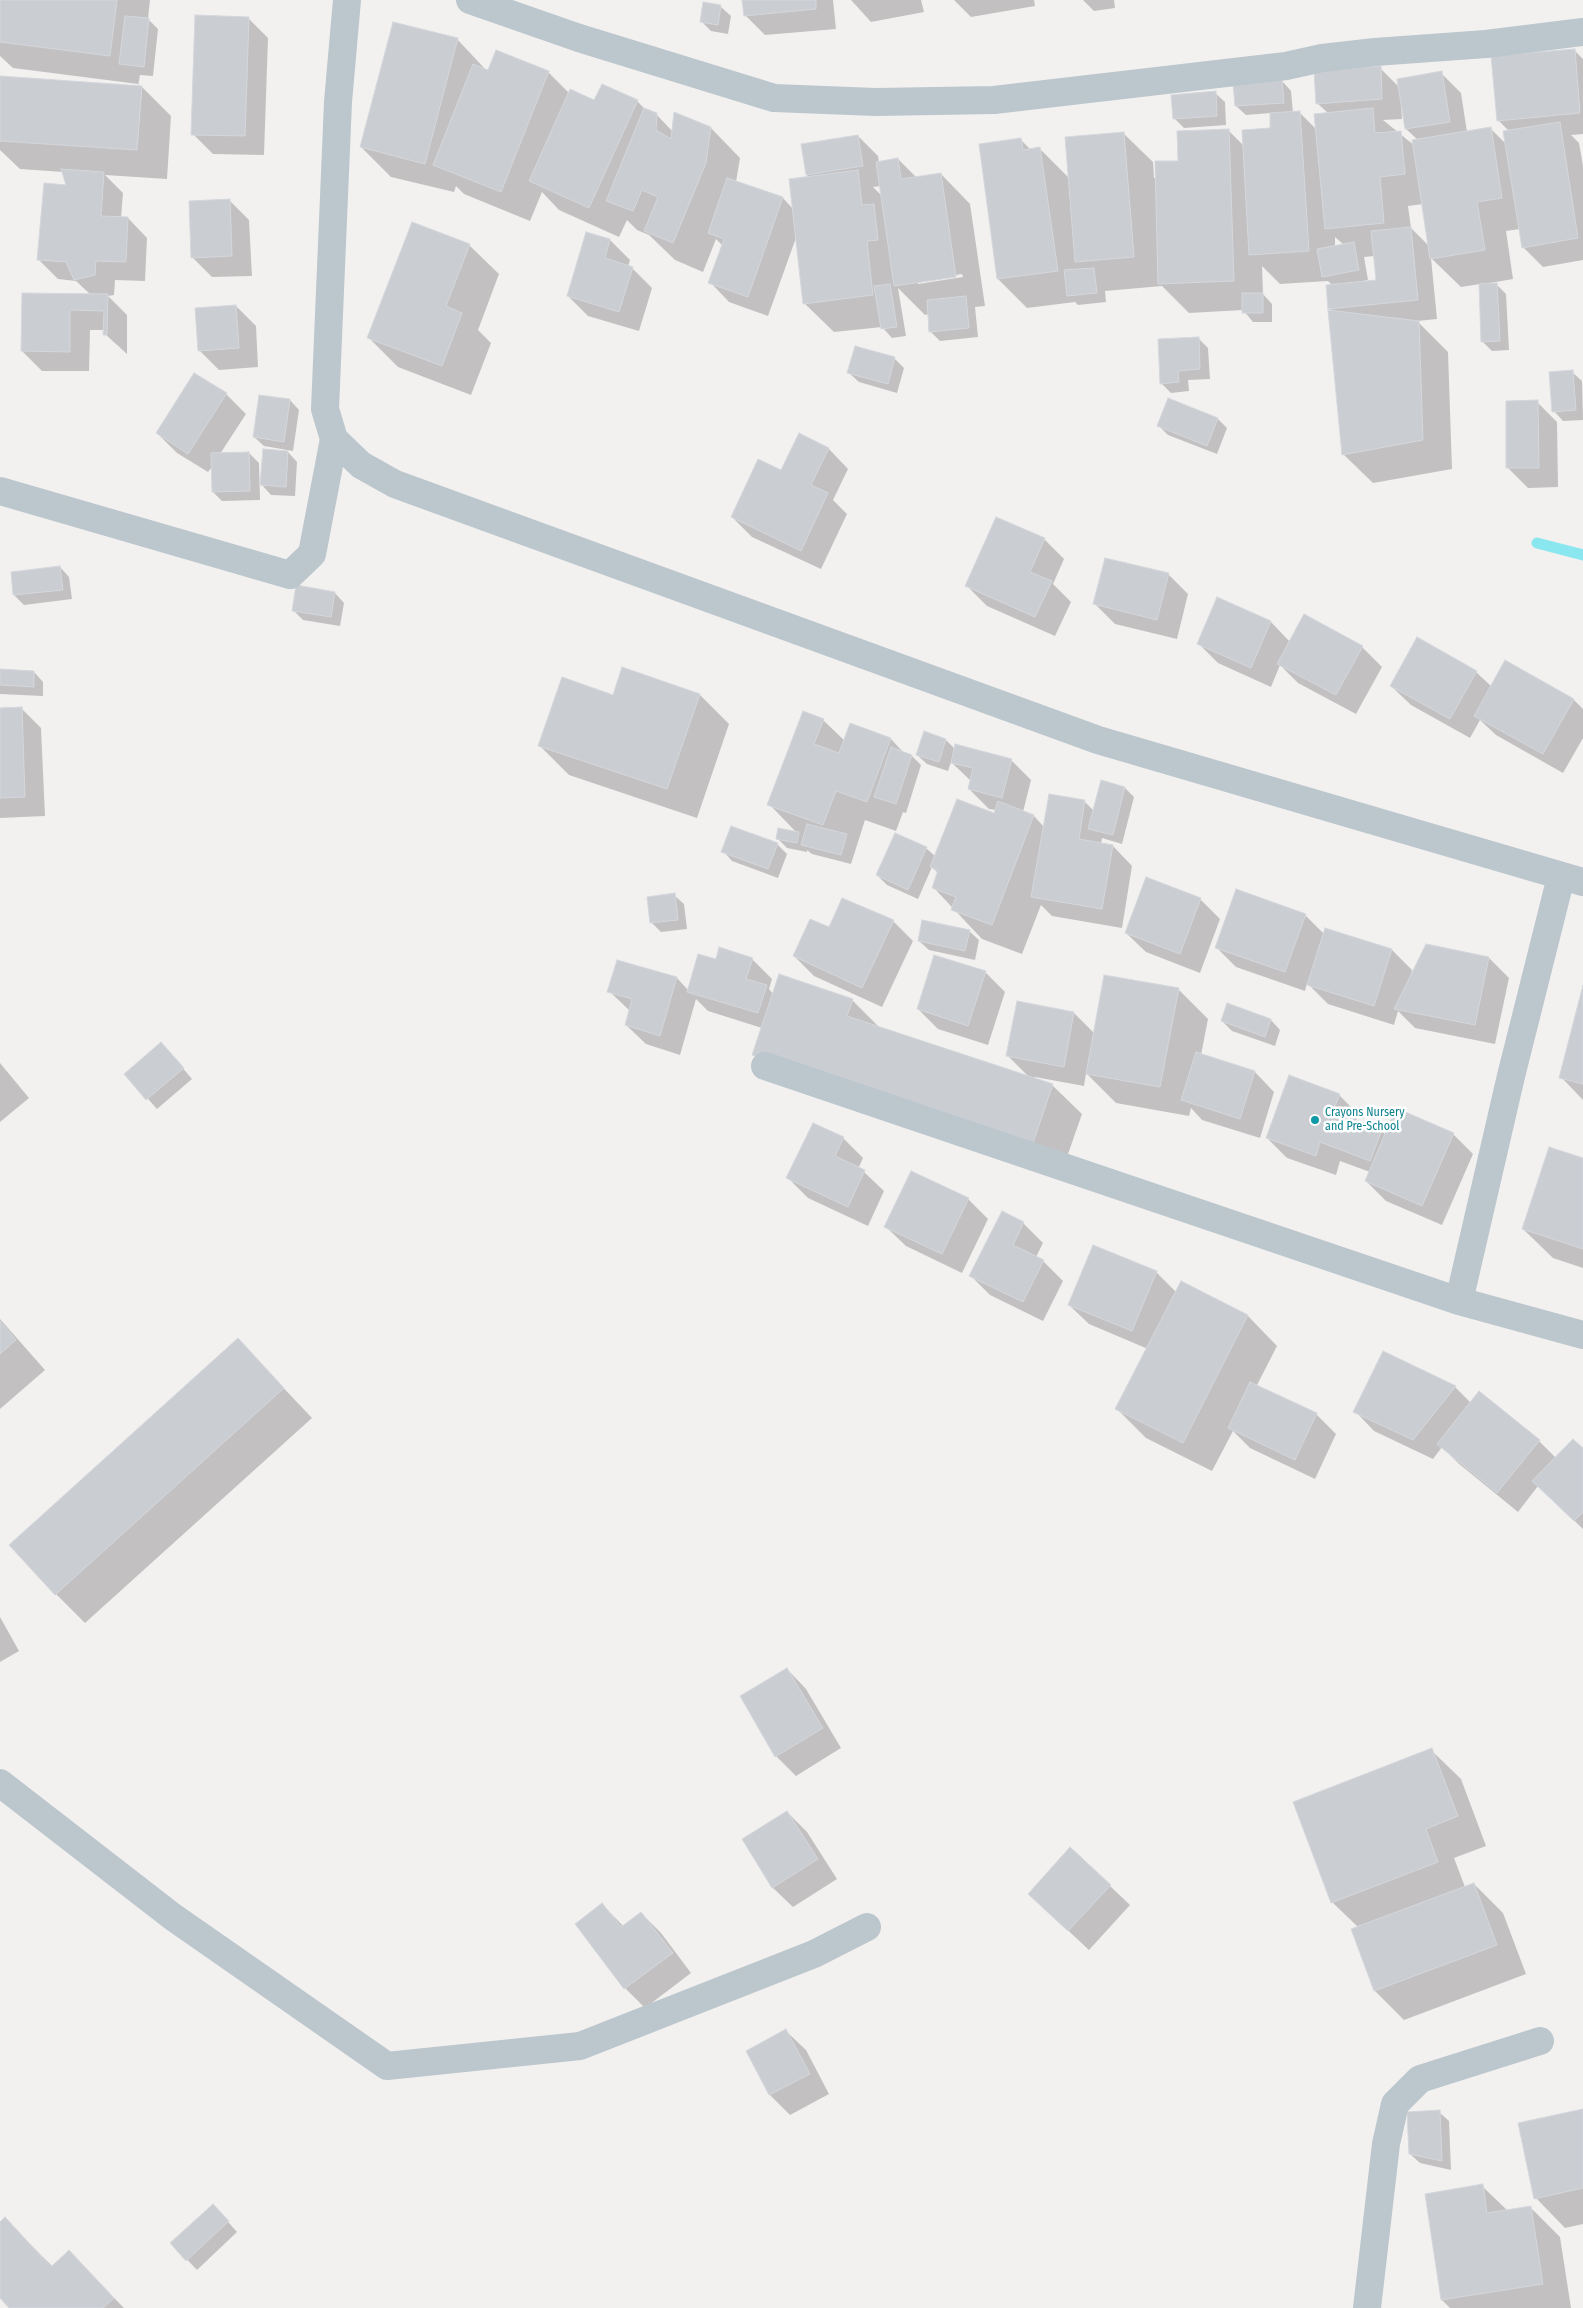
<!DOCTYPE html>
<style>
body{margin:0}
canvas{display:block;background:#f3f0f0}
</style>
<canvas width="1583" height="2308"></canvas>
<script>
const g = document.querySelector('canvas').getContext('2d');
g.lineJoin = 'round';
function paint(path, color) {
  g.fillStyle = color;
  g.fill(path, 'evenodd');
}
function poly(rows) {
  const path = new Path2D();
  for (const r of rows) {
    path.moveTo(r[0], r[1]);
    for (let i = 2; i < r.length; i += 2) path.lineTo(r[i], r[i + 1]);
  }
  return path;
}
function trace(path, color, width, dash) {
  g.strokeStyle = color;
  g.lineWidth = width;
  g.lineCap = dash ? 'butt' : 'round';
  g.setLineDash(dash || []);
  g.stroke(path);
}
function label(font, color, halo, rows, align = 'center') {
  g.font = font + ' "Fira Sans Condensed",sans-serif';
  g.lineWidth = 5;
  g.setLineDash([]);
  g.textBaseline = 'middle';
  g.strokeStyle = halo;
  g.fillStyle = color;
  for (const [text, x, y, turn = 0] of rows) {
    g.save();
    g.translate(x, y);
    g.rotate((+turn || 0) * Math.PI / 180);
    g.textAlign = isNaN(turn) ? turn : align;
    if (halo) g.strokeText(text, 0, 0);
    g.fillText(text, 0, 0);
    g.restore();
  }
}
const shadow = poly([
 [0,0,150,0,148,19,158,29,153,76,140,75,138,87,142,87,171,116,167,179,105,175,123,193,121,218,128,218,147,238,145,281,115,280,114,295,108,296,127,315,127,354,105,334,105,330,90,330,89,371,42,371,22,351,23,295,91,295,76,281,58,279,38,259,67,187,63,172,20,169,0,150,0,77,138,86,138,84,13,68,0,56],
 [743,0,833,0,836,29,765,35,745,15],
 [851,0,921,0,924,12,871,22],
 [954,0,1034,0,1035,6,971,17],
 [1083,0,1114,0,1115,8,1094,11],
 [704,4,721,7,731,16,728,34,711,31,701,21],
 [248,18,268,38,264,155,213,154,193,134],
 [457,39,486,70,548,72,569,93,595,102,637,101,647,111,656,114,673,132,711,128,740,158,736,182,783,198,794,210,809,178,807,175,858,136,878,156,879,162,898,159,917,178,941,174,970,204,985,306,975,307,978,337,940,341,930,331,929,314,925,315,898,288,906,336,892,338,882,327,834,332,804,303,797,235,768,316,729,302,710,282,723,246,716,239,703,272,675,260,649,235,637,230,627,220,619,237,559,210,542,192,530,221,464,194,456,186,454,192,391,177,361,147],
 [881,186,882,196,873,187],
 [962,274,963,277,918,284,918,281],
 [1574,50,1583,59,1583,134,1571,135,1579,143,1583,166,1583,260,1543,267,1523,247,1520,229,1506,231,1513,279,1490,283,1490,284,1496,284,1506,294,1509,350,1492,351,1482,341,1480,284,1461,287,1431,258,1437,319,1417,321,1448,352,1452,469,1373,483,1343,454,1333,312,1329,308,1332,285,1328,281,1280,284,1262,266,1263,294,1272,304,1272,322,1253,322,1243,310,1189,313,1162,286,1105,291,1106,302,1078,305,1075,302,1027,308,998,279,1021,140,1031,150,1040,149,1070,179,1123,133,1153,162,1154,178,1156,178,1229,131,1244,146,1272,129,1271,113,1246,115,1236,106,1282,81,1291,91,1293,113,1299,112,1317,130,1328,113,1317,103,1380,68,1400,88,1441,73,1461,93,1467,132,1490,128,1507,145,1509,131,1498,120],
 [1401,105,1403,105,1406,129,1418,140,1415,146,1383,120,1402,119],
 [1423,204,1430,247,1411,228,1408,206],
 [1335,237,1344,245,1335,247],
 [1375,256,1377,281,1363,283,1363,281,1368,280,1364,257],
 [1215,93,1225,102,1226,125,1184,128,1174,118],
 [230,201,249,220,252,276,212,277,192,257],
 [587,234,610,240,630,260,628,267,632,268,652,288,639,331,588,316,568,296],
 [469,245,499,274,478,330,491,343,471,395,398,367,369,338],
 [236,306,256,326,258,367,219,370,199,350],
 [1198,338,1208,348,1210,379,1188,380,1189,391,1171,393,1161,383],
 [894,358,904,368,897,393,859,382,849,373],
 [1572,372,1582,381,1583,420,1563,421,1554,411],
 [226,394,246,414,220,454,249,453,259,463,260,500,222,501,213,492,212,467,208,472,177,453,157,433],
 [290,400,299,410,293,451,264,446,254,437],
 [1537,402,1557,422,1558,487,1528,488,1508,468],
 [1218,419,1227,428,1217,454,1168,435,1158,425],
 [800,435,829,449,848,469,833,500,847,514,821,569,752,537,732,517,782,472],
 [288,452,297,462,295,496,271,495,262,485],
 [1044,539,1064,559,1053,584,1071,602,1055,636,987,606,967,586],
 [60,567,69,577,72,599,24,605,14,595],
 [1168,574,1188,594,1177,639,1115,624,1095,604],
 [335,593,344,603,340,626,303,620,293,610],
 [1218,599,1271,622,1290,642,1362,647,1382,667,1356,714,1298,683,1280,665,1271,687,1218,663,1198,643],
 [1506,661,1574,700,1583,709,1583,738,1563,773,1496,735,1480,720,1470,738,1411,705,1391,686,1476,672,1492,687],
 [0,670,34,672,43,682,43,696,0,694],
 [700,695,729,724,697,818,569,775,540,746,613,696],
 [22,709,41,728,45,816,0,818,0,710],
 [823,720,845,741,891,739,904,753,912,756,921,765,906,813,903,812,896,831,865,820,851,864,812,854,807,850,807,852,787,848,777,838,797,833,769,804],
 [946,740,955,749,956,746,1012,761,1031,780,1023,812,1034,816,1044,827,1050,796,1085,802,1094,811,1125,788,1134,797,1122,844,1102,838,1101,844,1113,846,1132,866,1122,928,1052,916,1041,905,1022,954,982,939,933,887,938,873,932,867,918,899,887,885,877,875,926,848,936,857,995,815,996,810,989,809,969,789,971,781,951,762,948,771,927,764,917,755],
 [777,844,787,854,778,878,732,861,723,851],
 [674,895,684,904,687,929,661,932,651,922],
 [1200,899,1220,919,1200,973,1146,952,1126,933],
 [1305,915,1324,934,1326,929,1392,950,1412,970,1410,979,1427,946,1489,958,1509,978,1495,1044,1415,1028,1398,1011,1394,1025,1328,1004,1307,983,1305,991,1236,967,1216,947],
 [893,921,913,941,882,1007,814,976,794,956,830,928],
 [969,931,979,940,975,960,929,950,919,941],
 [752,959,772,979,769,989,773,994,852,1000,881,1029,1029,1077,1008,1056,1018,1003,1074,1013,1095,1034,1178,989,1208,1019,1201,1055,1255,1072,1274,1092,1260,1138,1202,1120,1191,1108,1189,1116,1116,1103,1086,1073,1084,1086,1035,1077,1035,1079,1052,1085,1082,1114,1061,1174,783,1084,753,1054,762,1028,708,1011,696,999,680,1055,646,1044,626,1025,630,1011,609,991,618,961,677,978,688,990,717,961],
 [985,972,1005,992,988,1045,938,1029,918,1009],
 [1583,990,1583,1100,1561,1077],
 [1271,1020,1280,1030,1275,1046,1232,1031,1222,1021],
 [170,1053,192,1079,157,1109,126,1074],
 [0,1063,29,1098,0,1122],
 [1339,1095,1359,1115,1356,1121,1382,1131,1386,1135,1453,1134,1473,1154,1442,1225,1386,1201,1366,1181,1370,1172,1340,1161,1336,1175,1287,1158,1267,1138],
 [843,1138,863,1158,858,1169,864,1172,884,1191,868,1226,808,1198,788,1178],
 [1583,1159,1583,1268,1553,1258,1523,1229],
 [912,1172,968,1199,988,1219,962,1273,906,1246,886,1227],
 [1023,1223,1043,1243,1036,1257,1043,1261,1063,1281,1043,1321,990,1295,971,1276],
 [1156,1272,1177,1293,1182,1283,1248,1316,1277,1346,1256,1387,1316,1414,1336,1434,1315,1479,1250,1448,1233,1431,1212,1471,1146,1438,1117,1409,1148,1349,1089,1324,1069,1305],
 [0,1319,45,1370,0,1409],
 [238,1340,312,1418,85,1623,56,1594],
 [1455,1387,1471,1403,1539,1441,1556,1458,1583,1450,1583,1529,1538,1486,1518,1512,1458,1463,1442,1447,1433,1459,1374,1431,1355,1411],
 [0,1617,19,1651,0,1662],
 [787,1669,806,1689,841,1748,796,1776,776,1756],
 [1431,1750,1461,1779,1486,1846,1454,1858,1465,1887,1474,1884,1503,1913,1526,1974,1404,2020,1375,1991,1353,1930,1358,1927,1332,1902],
 [787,1812,807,1832,837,1879,793,1907,773,1888,743,1840],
 [1110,1886,1130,1905,1089,1950,1029,1894],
 [602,1904,624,1927,641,1913,661,1933,691,1973,645,2008,625,1988,577,1924],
 [786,2031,806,2050,829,2094,790,2115,770,2095,747,2052],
 [1583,2110,1583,2224,1565,2228,1536,2198],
 [1439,2112,1449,2121,1451,2170,1420,2163,1410,2154],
 [1482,2186,1508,2211,1530,2207,1560,2237,1571,2308,1450,2308,1442,2300,1426,2195],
 [222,2215,237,2232,197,2270,172,2244],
 [5,2219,53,2267,69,2252,124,2308,11,2308,0,2297,0,2223]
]);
const stream = poly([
 [1537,543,1583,555]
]);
const building = poly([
 [0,0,117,0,110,56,0,42,0,0],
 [742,0,816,0,816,9,744,16,742,0],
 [703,2,721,5,718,25,700,22,703,2],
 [195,15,249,17,245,136,191,135,195,15],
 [125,16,149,18,144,67,119,64,125,16],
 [393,22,458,38,425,164,360,147,393,22],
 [1575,49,1580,113,1497,121,1491,56,1575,49],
 [496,50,549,71,501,192,433,165,473,64,488,70,496,50],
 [1381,66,1382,99,1316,104,1314,71,1381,66],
 [1442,71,1450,122,1405,129,1397,79,1442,71],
 [0,76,142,86,137,150,0,141,0,76],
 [1282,80,1284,103,1235,106,1233,84,1282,80],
 [602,84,638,100,589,208,529,181,570,89,594,100,602,84],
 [1216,91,1217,116,1173,119,1171,95,1216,91],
 [644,108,657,113,656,130,671,139,674,112,711,127,706,163,673,243,644,231,658,197,642,190,633,211,606,201,644,108],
 [1373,108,1375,133,1401,131,1405,174,1380,177,1384,223,1325,229,1314,114,1373,108],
 [1300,111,1309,251,1249,255,1242,130,1270,128,1270,113,1300,111],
 [1560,122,1578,238,1522,248,1503,131,1560,122],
 [1491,127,1502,198,1477,202,1485,250,1430,259,1412,140,1491,127],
 [1229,129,1234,281,1158,284,1155,161,1178,161,1177,131,1229,129],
 [1124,132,1134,257,1075,262,1065,137,1124,132],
 [858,135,863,166,806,175,801,144,858,135],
 [1021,138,1023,150,1040,147,1058,271,997,279,979,144,1021,138],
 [898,158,901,179,941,173,956,277,894,286,876,162,898,158],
 [61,169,104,172,101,216,128,217,126,262,96,261,95,275,74,280,66,262,37,260,44,183,66,185,61,169],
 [858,170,862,205,874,204,878,240,867,241,873,295,803,304,789,179,858,170],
 [727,178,783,197,748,297,708,283,724,239,708,233,727,178],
 [230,199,232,256,191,258,189,201,230,199],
 [412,222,470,244,446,306,462,313,442,366,367,338,412,222],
 [1411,227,1418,300,1328,309,1326,285,1376,280,1371,231,1411,227],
 [586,232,610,239,605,258,633,267,619,312,567,296,586,232],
 [1354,242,1359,270,1322,277,1317,249,1354,242],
 [1094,268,1097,293,1067,296,1064,270,1094,268],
 [1497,283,1500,341,1481,342,1479,284,1497,283],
 [890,284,897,327,881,329,874,286,890,284],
 [22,293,108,294,107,335,103,335,104,311,70,310,70,352,21,351,22,293],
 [1242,293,1263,293,1263,313,1242,313,1242,293],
 [966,296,969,328,929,332,927,300,966,296],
 [236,305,239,348,198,351,195,308,236,305],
 [1328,310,1419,321,1423,440,1342,455,1328,310],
 [1199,337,1200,369,1178,371,1179,382,1160,384,1158,339,1199,337],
 [855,346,895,357,888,384,847,373,855,346],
 [1573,370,1576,410,1552,412,1549,372,1573,370],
 [194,373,227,393,188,454,156,433,194,373],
 [259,395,290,399,284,442,253,437,259,395],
 [1168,398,1218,418,1207,446,1157,426,1168,398],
 [1538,400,1539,468,1506,468,1506,401,1538,400],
 [799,433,829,448,811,485,828,493,801,551,731,517,758,459,781,470,799,433],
 [263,449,288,451,286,487,260,485,263,449],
 [249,452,250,491,212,492,211,453,249,452],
 [996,517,1045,538,1030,572,1052,581,1035,617,965,586,996,517],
 [1105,558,1169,573,1157,620,1093,604,1105,558],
 [60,566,63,590,13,595,11,572,60,566],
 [296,585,335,592,331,617,292,611,296,585],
 [1217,597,1271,621,1251,668,1197,644,1217,597],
 [1304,614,1363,646,1336,695,1277,664,1304,614],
 [1417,637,1477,671,1450,719,1390,686,1417,637],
 [1505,660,1574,699,1543,754,1474,716,1505,660],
 [622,667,700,694,667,789,538,746,562,677,613,695,622,667],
 [0,669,34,671,34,687,0,685,0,669],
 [22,707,25,797,0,798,0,708,22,707],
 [803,711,824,719,814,744,839,753,850,723,891,738,867,802,836,791,823,825,767,805,803,711],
 [924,731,946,739,939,762,916,755,924,731],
 [955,744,1012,759,1002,798,968,789,973,768,951,763,955,744],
 [891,747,912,755,896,804,874,797,891,747],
 [1101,780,1125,787,1113,835,1088,829,1101,780],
 [1049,794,1085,800,1079,839,1113,845,1102,909,1031,897,1049,794],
 [957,799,994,813,998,801,1034,815,992,925,951,910,956,897,932,888,938,870,930,867,957,799],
 [807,824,847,834,841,855,801,845,807,824],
 [731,826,778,843,768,869,721,852,731,826],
 [778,828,799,832,797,843,776,839,778,828],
 [895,833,927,847,908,890,876,875,895,833],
 [1146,877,1201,898,1180,954,1125,933,1146,877],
 [1236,889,1306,914,1285,972,1215,948,1236,889],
 [675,893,678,920,650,923,647,897,675,893],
 [842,898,894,920,862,988,793,956,810,919,829,927,842,898],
 [922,920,970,930,965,951,918,941,922,920],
 [1325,928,1392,949,1374,1006,1307,985,1325,928],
 [1426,944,1489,957,1475,1025,1394,1009,1426,944],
 [719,947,753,958,746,979,767,985,758,1013,687,992,698,954,716,959,719,947],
 [934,955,986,971,968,1026,917,1009,934,955],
 [617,960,677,977,660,1036,625,1025,632,999,607,992,617,960],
 [779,974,853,999,847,1016,1053,1084,1032,1146,752,1055,779,974],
 [1104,975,1179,988,1160,1087,1086,1074,1104,975],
 [1583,985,1583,1084,1559,1078,1583,985],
 [1017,1001,1074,1012,1064,1067,1006,1056,1017,1001],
 [1227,1003,1271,1019,1265,1037,1221,1021,1227,1003],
 [161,1042,184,1068,146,1100,124,1074,161,1042],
 [1196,1052,1255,1071,1240,1119,1181,1100,1196,1052],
 [1289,1075,1340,1094,1333,1111,1382,1130,1370,1161,1320,1142,1316,1156,1266,1138,1289,1075],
 [1396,1108,1454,1133,1422,1206,1365,1181,1396,1108],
 [813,1123,844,1137,835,1156,865,1170,848,1207,786,1178,813,1123],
 [1549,1147,1583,1158,1583,1249,1522,1229,1549,1147],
 [911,1171,969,1198,942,1254,884,1227,911,1171],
 [1002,1211,1024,1222,1013,1245,1044,1260,1023,1302,969,1276,1002,1211],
 [1093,1245,1157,1271,1132,1331,1068,1305,1093,1245],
 [1181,1281,1248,1315,1183,1443,1115,1409,1181,1281],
 [0,1321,16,1340,0,1354,0,1321],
 [238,1338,284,1388,55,1595,9,1545,238,1338],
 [1383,1351,1456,1386,1413,1440,1353,1412,1383,1351],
 [1250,1382,1317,1413,1295,1460,1228,1428,1250,1382],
 [1479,1391,1540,1440,1497,1493,1437,1444,1479,1391],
 [1573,1439,1583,1448,1583,1512,1574,1521,1532,1481,1573,1439],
 [787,1668,823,1728,775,1757,740,1696,787,1668],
 [1432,1748,1458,1816,1426,1829,1438,1862,1331,1903,1293,1802,1432,1748],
 [787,1811,818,1859,772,1888,742,1839,787,1811],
 [1070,1847,1111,1885,1068,1931,1028,1894,1070,1847],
 [1474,1883,1497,1945,1374,1991,1351,1929,1474,1883],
 [602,1903,621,1927,641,1912,673,1953,624,1989,575,1924,602,1903],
 [786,2029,810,2074,769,2095,746,2051,786,2029],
 [1583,2109,1583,2188,1534,2199,1518,2123,1583,2109],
 [1440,2110,1442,2161,1409,2154,1407,2112,1440,2110],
 [1483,2184,1487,2213,1531,2206,1543,2284,1441,2300,1425,2194,1483,2184],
 [213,2204,229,2221,186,2261,170,2243,213,2204],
 [5,2217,51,2267,69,2250,114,2298,103,2308,9,2308,0,2298,0,2222,5,2217]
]);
const minor = poly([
 [347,0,338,102,325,409,334,439,361,465,395,484,1098,740,1583,882],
 [470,0,579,38,774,98,876,102,994,100,1286,66,1322,58,1375,52,1486,44,1583,32],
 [0,491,290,575,312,554,334,439],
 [765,1066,1459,1301,1583,1335],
 [1459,1301,1511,1076,1561,877],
 [0,1783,173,1917,387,2066,580,2046,814,1954,867,1927],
 [1367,2308,1386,2144,1395,2104,1420,2079,1540,2041]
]);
const markers = [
 [1315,1120,5,"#0f9aa8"]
];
const cultureNames = [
 ["Crayons Nursery",1325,1113],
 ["and Pre-School",1325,1127]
];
paint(shadow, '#0003');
trace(stream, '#8ae6ef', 11);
paint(building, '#caced3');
trace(building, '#d4d7dc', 1);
trace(minor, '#bbc7cd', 28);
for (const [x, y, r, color] of markers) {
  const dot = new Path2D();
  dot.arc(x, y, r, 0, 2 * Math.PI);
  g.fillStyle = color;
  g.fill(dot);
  trace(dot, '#fff', 2);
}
label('12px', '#0d838f', '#fff', cultureNames, 'left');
</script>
